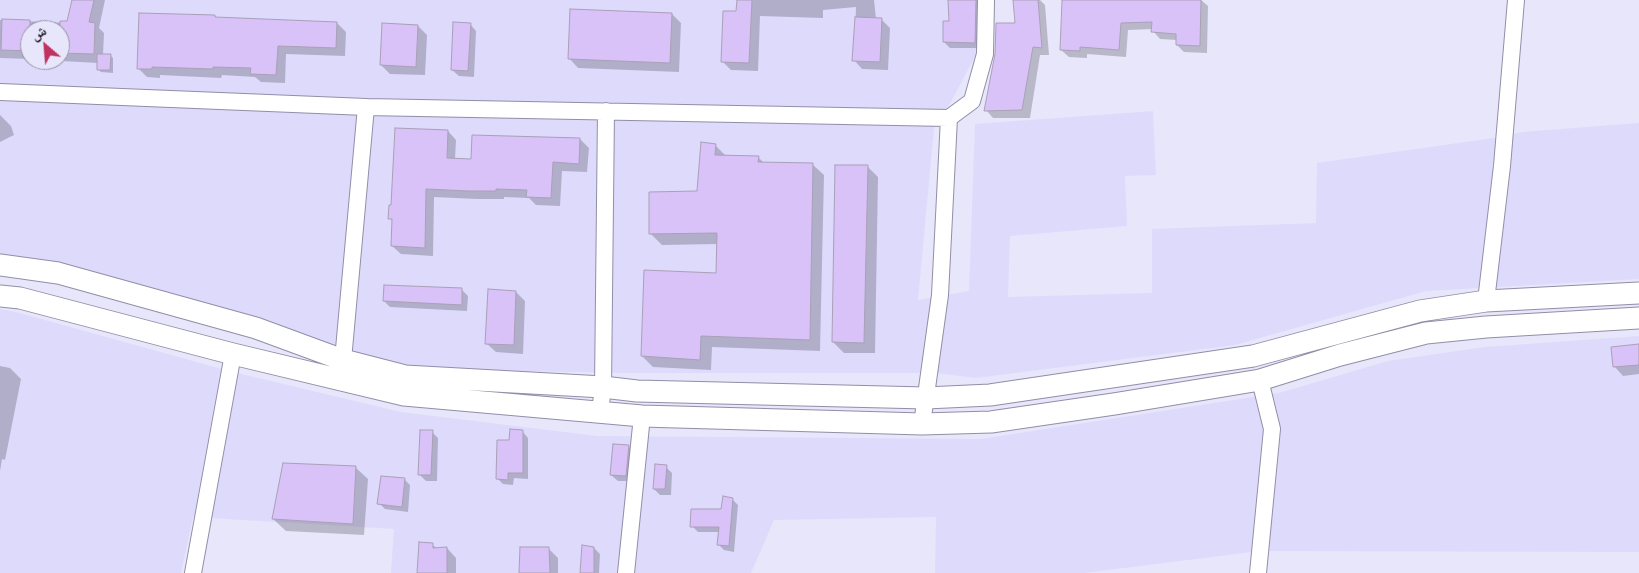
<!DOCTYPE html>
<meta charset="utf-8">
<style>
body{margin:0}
#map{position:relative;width:1639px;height:573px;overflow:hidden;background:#e8e6fb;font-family:Arial,"Noto Naskh Arabic",sans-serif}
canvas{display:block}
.north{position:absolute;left:20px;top:20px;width:50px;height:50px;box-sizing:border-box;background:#e8e6fb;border:1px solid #9694a4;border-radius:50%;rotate:333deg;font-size:14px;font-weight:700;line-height:20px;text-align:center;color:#1a1822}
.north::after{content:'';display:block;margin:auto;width:18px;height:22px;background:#c0325f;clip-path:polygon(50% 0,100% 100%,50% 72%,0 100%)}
</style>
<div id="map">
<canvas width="1639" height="573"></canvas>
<div class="north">ش</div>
</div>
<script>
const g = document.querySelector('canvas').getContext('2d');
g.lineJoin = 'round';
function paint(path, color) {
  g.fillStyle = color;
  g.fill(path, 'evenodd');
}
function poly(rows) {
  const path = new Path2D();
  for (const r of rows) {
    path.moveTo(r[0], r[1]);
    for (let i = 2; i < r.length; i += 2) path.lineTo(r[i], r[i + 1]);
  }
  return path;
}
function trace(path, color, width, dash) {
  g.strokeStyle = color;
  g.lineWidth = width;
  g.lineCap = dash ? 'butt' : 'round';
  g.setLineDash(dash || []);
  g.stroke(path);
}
const built = poly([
 [0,0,977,0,980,47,951,102,934,128,918,300,969,291,975,124,1153,111,1156,175,1125,176,1127,226,1010,236,1008,297,1152,293,1152,229,1316,223,1317,163,1494,138,1522,132,1639,123,1639,279,1426,291,1235,345,976,378,936,373,625,373,408,369,0,270],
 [30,30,60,30,60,60,30,60],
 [0,309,16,312,229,371,401,412,597,436,981,439,1279,393,1388,361,1485,347,1639,336,1639,552,1260,551,1084,573,935,573,936,517,774,520,751,573,391,573,394,529,193,517,181,573,0,573]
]);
const shadow = poly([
 [73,0,105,0,99,28,104,33,103,55,110,55,113,58,113,73,101,72,98,69,98,63,43,60,60,60,60,30,30,30,30,59,0,58,0,20,68,23],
 [738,0,874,0,876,19,881,19,890,28,888,70,862,69,854,60,856,7,823,10,823,18,760,16,758,71,731,70,722,61,738,13],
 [949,0,985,0,981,48,950,48,944,42,951,23],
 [1014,0,1040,0,1045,5,1049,55,1040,55,1030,118,993,118,986,110,996,55,1016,24],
 [1063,0,1201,0,1208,6,1207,53,1184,52,1177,45,1177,40,1160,39,1153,31,1153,29,1128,30,1126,57,1087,54,1087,58,1069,57,1061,50],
 [672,14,681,23,679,72,578,68,569,58],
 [215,16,217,18,337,23,346,32,345,56,286,54,285,83,261,82,255,77,222,75,221,78,160,75,160,78,147,77,138,68],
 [470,24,476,31,474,77,459,76,452,70],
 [418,26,427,35,425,75,390,74,381,65],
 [0,115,11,126,14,135,0,142],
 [448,131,456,140,455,159,472,160,580,139,589,148,587,172,562,171,560,206,536,205,529,198,504,197,504,199,477,199,434,197,433,256,401,254,392,246,393,222,390,218],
 [715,145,726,156,758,157,764,163,812,164,824,175,820,351,712,347,711,370,653,367,642,356,717,274,718,244,662,245,651,234,698,192],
 [867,166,878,177,875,353,844,353,833,342],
 [462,290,468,296,467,311,390,307,384,301],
 [516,292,525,301,523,354,496,352,486,343],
 [1639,346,1639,374,1623,376,1614,366],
 [0,366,10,368,21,379,5,460,2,459,0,471],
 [522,431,528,438,528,479,514,478,513,485,503,484,497,478,510,441],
 [432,432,438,438,437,481,426,481,419,474],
 [628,446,635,452,632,481,618,481,611,475],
 [355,467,368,479,364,535,286,531,273,519],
 [666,467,672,473,671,495,660,495,654,489],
 [404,479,410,485,408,512,385,509,379,503],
 [732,499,738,505,734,552,724,550,718,544,720,532,698,532,692,526,722,510],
 [432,544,437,549,447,548,456,558,456,573,419,573],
 [548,548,558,558,558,573,521,573],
 [594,548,600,554,599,573,582,573]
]);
const building = poly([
 [72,0,94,0,89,22,95,23,94,54,60,53,60,21,67,21,72,0],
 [737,0,752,0,749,63,721,62,723,11,736,11,737,0],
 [948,0,976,0,975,43,943,42,943,21,949,21,948,0],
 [1013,0,1038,0,1042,48,1033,47,1022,110,984,111,995,54,996,23,1015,23,1013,0],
 [1062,0,1201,0,1200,46,1176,45,1176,34,1151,32,1152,22,1121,23,1119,50,1080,47,1080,51,1060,50,1062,0],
 [570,9,672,13,670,63,568,59,570,9],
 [139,13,215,15,215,17,337,22,336,48,278,46,276,75,250,74,251,68,213,67,213,69,152,67,152,69,137,69,139,13],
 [855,17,882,18,880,62,852,61,855,17],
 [2,19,30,20,30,51,1,50,2,19],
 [453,22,471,23,468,71,451,70,453,22],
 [382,23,418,25,416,67,380,65,382,23],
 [97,54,111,54,110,70,97,70,97,54],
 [395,128,448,130,447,158,471,159,472,135,580,138,579,164,553,162,551,198,526,197,527,190,496,189,496,191,468,191,426,189,425,248,391,246,392,219,388,219,389,205,391,205,395,128],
 [701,142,716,144,715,155,759,156,758,162,813,163,810,340,701,336,700,360,641,356,644,270,716,273,717,233,649,234,649,192,697,191,701,142],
 [835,165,868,165,864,343,832,342,835,165],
 [384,285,462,288,462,305,383,301,384,285],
 [488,289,516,291,514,345,485,344,488,289],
 [1639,344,1639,365,1613,367,1611,347,1639,344],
 [510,429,523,430,523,473,508,473,508,480,496,479,497,440,509,440,510,429],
 [420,430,433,430,431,475,418,475,420,430],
 [613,444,629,445,626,476,610,475,613,444],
 [283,463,356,466,353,524,272,519,283,463],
 [655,464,667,465,665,489,653,489,655,464],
 [381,476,405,478,402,507,377,504,381,476],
 [723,496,733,498,729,546,717,545,719,527,690,527,691,509,721,509,723,496],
 [419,542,433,543,433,548,447,547,447,573,417,573,419,542],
 [582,545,594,547,594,573,580,573,582,545],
 [520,547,549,547,550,573,519,573,520,547]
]);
const minor = poly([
 [0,92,366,107,949,118,972,101,985,54,986,0],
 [1486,301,1502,166,1516,0],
 [346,371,343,360,366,107],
 [600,412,603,387,606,111],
 [922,424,940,295,949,118],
 [193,573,233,354],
 [626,573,642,416],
 [1258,573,1272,429,1260,380]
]);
const major = poly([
 [0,265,58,273,256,328,343,360,405,376,603,387,637,391,926,398,990,395,1253,356,1420,311,1486,301,1639,293],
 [0,296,20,298,233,354,404,395,642,416,922,424,991,422,1114,404,1260,380,1340,355,1426,333,1486,327,1639,318]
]);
paint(built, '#dedafc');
paint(shadow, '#0003');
paint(building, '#d8c2f8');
trace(building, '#aaa0b8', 1);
trace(minor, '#918ea7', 18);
trace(major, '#918ea7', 23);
trace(minor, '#fff', 16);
trace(major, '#fff', 21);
</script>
